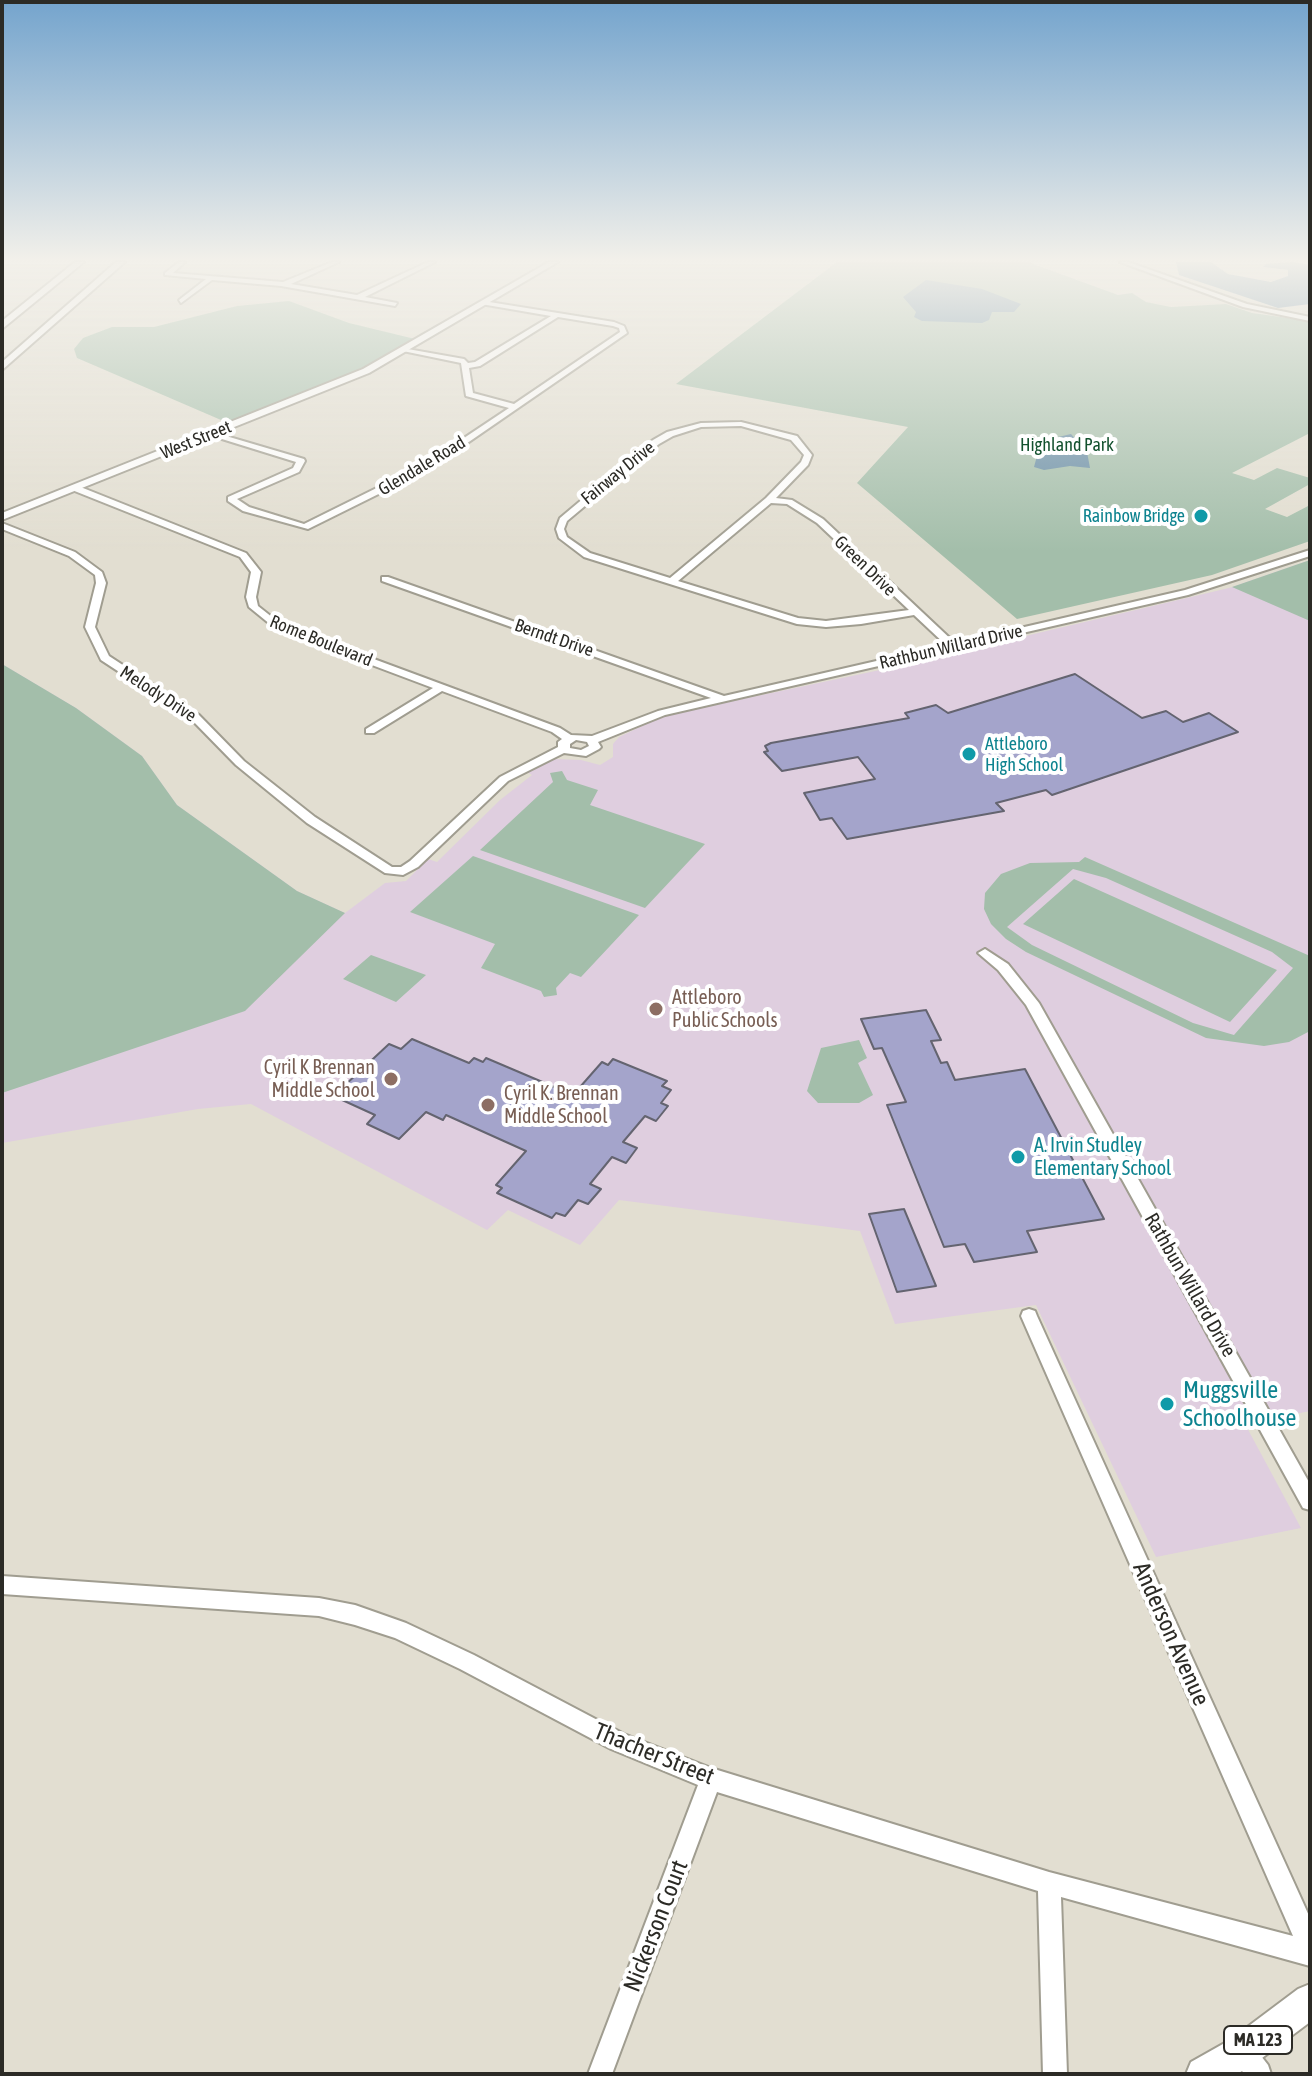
<!DOCTYPE html>
<style>
body{margin:0}
#map{position:relative;width:1312px;height:2076px;overflow:hidden;background:#e2ded1;font-family:"Asap Condensed",sans-serif}
canvas{display:block}
.frame{position:absolute;inset:0;border:4px solid #2c2b26;pointer-events:none}
</style>
<div id="map">
<canvas width="1312" height="2076"></canvas>
<div class="frame"></div>
</div>
<script>
const g = document.querySelector('canvas').getContext('2d');
g.lineJoin = 'round';
function paint(path, color) {
  g.fillStyle = color;
  g.fill(path, 'evenodd');
}
function poly(rows) {
  const path = new Path2D();
  for (const r of rows) {
    path.moveTo(r[0], r[1]);
    for (let i = 2; i < r.length; i += 2) path.lineTo(r[i], r[i + 1]);
  }
  return path;
}
function trace(path, color, width, dash) {
  g.strokeStyle = color;
  g.lineWidth = width;
  g.lineCap = dash ? 'butt' : 'round';
  g.setLineDash(dash || []);
  g.stroke(path);
}
function label(font, color, halo, rows, align = 'center') {
  g.font = font + ' "Asap Condensed",sans-serif';
  g.lineWidth = 8;
  g.setLineDash([]);
  g.textBaseline = 'middle';
  g.strokeStyle = halo;
  g.fillStyle = color;
  for (const [text, x, y, turn = 0] of rows) {
    g.save();
    g.translate(x, y);
    g.rotate((+turn || 0) * Math.PI / 180);
    g.textAlign = isNaN(turn) ? turn : align;
    if (halo) g.strokeText(text, 0, 0);
    g.fillText(text, 0, 0);
    g.restore();
  }
}
const education = poly([
 [1310,560,1310,1411,1245,1424,1301,1528,1156,1557,1036,1305,895,1324,860,1231,619,1200,580,1245,508,1210,487,1230,251,1104,198,1109,2,1143,2,664,76,708,142,756,177,805,297,891,345,913,385,883,406,881,428,859,437,862,500,800,532,775,527,772,554,759,581,760,600,765,613,757,613,744,619,737,663,716,894,667,1229,588]
]);
const green = poly([
 [837,262,1028,262,1118,295,1132,293,1146,302,1171,307,1226,304,1252,313,1310,321,1310,433,1232,473,1254,480,1277,468,1310,478,1310,484,1265,509,1287,517,1310,505,1310,541,1212,575,1017,619,857,483,908,427,676,384],
 [289,301,349,323,415,339,368,367,228,423,77,358,74,349,83,338,112,327,154,327,237,306],
 [1310,560,1310,621,1232,587],
 [2,664,76,708,142,756,177,805,297,891,345,913,245,1011,2,1093],
 [562,771,567,780,598,790,590,805,705,844,645,908,480,850,553,782,550,773],
 [473,856,639,915,581,977,570,973,556,988,557,995,544,997,541,991,481,968,495,944,410,912],
 [1085,857,1310,956,1310,1031,1289,1042,1264,1046,1206,1038,1026,952,1006,939,991,924,984,909,985,893,1001,874,1030,863,1079,862],
 [1073,869,1106,878,1272,952,1293,968,1234,1035,1193,1023,1032,945,1007,927],
 [1074,879,1277,970,1230,1022,1023,924],
 [371,955,426,975,396,1002,343,979],
 [859,1040,867,1058,858,1063,873,1095,859,1103,818,1103,807,1091,821,1048]
]);
const water = poly([
 [1176,262,1211,262,1228,274,1271,282,1288,276,1288,270,1263,267,1266,264,1293,262,1310,265,1310,304,1278,308,1179,275],
 [926,280,982,289,1021,304,1014,312,992,312,989,320,982,323,922,321,914,317,916,312,903,297],
 [1071,434,1087,452,1090,468,1070,466,1044,470,1034,467,1041,441]
]);
const building = poly([
 [1075,674,1142,718,1166,711,1183,722,1209,713,1238,732,1052,795,1046,790,996,803,1004,811,847,839,832,818,820,820,804,793,875,779,858,757,782,771,764,752,768,751,765,746,771,743,909,718,905,713,936,705,948,713,1075,674],
 [926,1010,941,1040,931,1041,941,1063,947,1062,955,1080,1025,1069,1104,1219,1027,1231,1037,1252,974,1262,965,1244,944,1247,887,1105,906,1102,882,1048,874,1049,861,1019,926,1010],
 [412,1039,469,1063,474,1058,483,1062,486,1058,573,1095,602,1062,608,1065,613,1059,667,1081,662,1086,671,1090,661,1103,668,1106,656,1121,645,1116,623,1142,637,1148,626,1163,612,1157,590,1184,601,1189,588,1204,578,1200,565,1216,556,1213,552,1218,497,1193,502,1188,496,1185,526,1151,446,1115,443,1120,426,1112,399,1139,367,1124,375,1115,340,1099,350,1089,344,1086,389,1044,401,1049,412,1039],
 [904,1209,936,1286,897,1292,869,1214,904,1209]
]);
const minor = poly([
 [179,262,185,262,173,273,283,282,332,262,339,262,291,284,357,295,428,262,435,262,365,297,397,303,395,306,281,286,212,280,181,303,179,300,206,279,165,275,165,273,179,262],
 [1120,262,1128,262,1247,304,1310,317,1310,321,1243,307,1120,262],
 [483,301,614,322,624,326,627,333,431,468,308,529,243,511,228,501,228,497,293,468,296,462,209,435,209,431,304,459,305,461,299,472,237,499,249,507,304,524,425,464,509,408,466,396,461,363,398,350,402,348,464,359,468,363,475,362,551,316,481,304,483,301],
 [558,317,613,326,619,328,620,332,514,404,473,393,469,368,480,366,558,317],
 [741,422,797,436,812,455,808,465,776,498,792,500,823,519,955,643,1185,590,1310,550,1310,556,1188,595,665,715,598,742,601,747,599,749,586,756,564,753,508,781,418,867,403,875,385,873,307,823,236,765,191,719,101,660,85,627,96,583,95,575,69,556,2,529,2,523,75,552,102,572,106,583,95,627,109,656,199,715,244,761,315,817,392,867,401,867,410,861,500,777,558,747,558,742,562,739,552,732,442,691,374,733,366,733,366,729,433,688,276,629,249,607,246,597,251,572,240,557,72,490,72,486,78,486,246,553,261,572,256,597,258,606,282,625,560,728,571,735,592,736,658,711,711,698,382,581,382,577,388,577,724,696,946,645,914,615,861,624,826,627,797,624,584,557,559,538,556,529,560,518,653,440,667,432,701,423,741,422],
 [741,426,791,440,804,455,801,462,766,498,670,578,590,553,567,537,564,529,567,521,659,444,673,436,701,427,741,426],
 [771,503,787,504,817,523,909,610,826,621,798,618,678,581,771,503],
 [576,740,587,742,589,746,581,750,570,748,570,744,576,740],
 [985,949,1008,964,1039,1003,1310,1484,1310,1510,1303,1508,1026,1005,998,970,978,953,985,949],
 [1029,1309,1035,1311,1037,1316,1310,1918,1310,1966,1061,1897,1067,2074,1043,2074,1038,1891,717,1792,612,2074,588,2074,698,1785,611,1749,460,1669,395,1638,355,1625,319,1616,2,1594,2,1576,319,1598,355,1605,406,1623,474,1655,624,1734,711,1768,1049,1872,1293,1936,1021,1316,1023,1311,1029,1309],
 [1242,2040,1251,2043,1268,2065,1271,2074,1244,2074,1230,2052,1233,2043,1242,2040]
]);
const major = poly([
 [549,262,558,262,369,373,2,520,2,513,363,369,549,262]
]);
const highway = poly([
 [75,262,84,262,2,329,2,321,75,262],
 [116,262,125,262,2,370,2,362,116,262],
 [1310,1984,1310,2022,1254,2064,1237,2074,1186,2074,1191,2062,1230,2040,1298,1989,1310,1984]
]);
const markers = [
 [1201,516,8,"#0f9aa8"],
 [969,754,8,"#0f9aa8"],
 [656,1009,8,"#8d6e63"],
 [391,1079,8,"#8d6e63"],
 [488,1105,8,"#8d6e63"],
 [1018,1157,8,"#0f9aa8"],
 [1167,1404,8,"#0f9aa8"]
];
const farStreetnames = [
 ["West Street",196,440,-22],
 ["Glendale Road",422,466,-31],
 ["Fairway Drive",618,473,-39],
 ["Green Drive",865,566,44],
 ["Berndt Drive",554,638,19],
 ["Rome Boulevard",321,641,22],
 ["Rathbun Willard Drive",951,647,-13],
 ["Melody Drive",158,694,33]
];
const farParknames = [
 ["Highland Park",1067,445]
];
const farCulturenames = [
 ["Rainbow Bridge",1185,516],
 ["Attleboro",985,744,"left"],
 ["High School",985,765,"left"]
];
const shields = [
 [1258,2040,68]
];
const shieldNames = [
 ["MA 123",1258,2040]
];
const educationNames = [
 ["Attleboro",672,998],
 ["Public Schools",672,1021],
 ["Cyril K Brennan",375,1068,"right"],
 ["Middle School",375,1091,"right"],
 ["Cyril K. Brennan",504,1094],
 ["Middle School",504,1117]
];
const cultureNames = [
 ["A. Irvin Studley",1034,1146],
 ["Elementary School",1034,1169]
];
const streetNames = [
 ["Rathbun Willard Drive",1190,1285,60]
];
const nearCulturenames = [
 ["Muggsville",1183,1390],
 ["Schoolhouse",1183,1418]
];
const nearStreetnames = [
 ["Anderson Avenue",1171,1634,66],
 ["Thacher Street",654,1754,22],
 ["Nickerson Court",656,1926,-69]
];
paint(education, '#dfcedf');
paint(green, '#a3beaa');
paint(water, '#668ca5');
paint(building, '#a4a4cb');
trace(building, '#646470', 2);
trace(minor, '#a09d90', 4);
trace(major, '#a09d90', 4);
trace(highway, '#a09d90', 4);
paint(minor, '#fff');
paint(major, '#fff');
paint(highway, '#fff');
const sky = g.createLinearGradient(0, 0, 0, 552);
sky.addColorStop(0, '#74a4cd');
sky.addColorStop(0.47, '#f2f0ea');
sky.addColorStop(1, '#f2f0ea00');
g.fillStyle = sky;
g.fillRect(0, 0, 1312, 552);
for (const [x, y, r, color] of markers) {
  const dot = new Path2D();
  dot.arc(x, y, r, 0, 2 * Math.PI);
  g.fillStyle = color;
  g.fill(dot);
  trace(dot, '#fff', 3);
}
label('18px', '#2c2b26', '#fff', farStreetnames);
label('18px', '#13512e', '#fff', farParknames);
label('18px', '#0d838f', '#fff', farCulturenames, 'right');
for (const [x, y, w] of shields) {
  const box = new Path2D();
  box.roundRect(x - w / 2, y - 14, w, 28, 6);
  g.fillStyle = '#fff';
  g.fill(box);
  trace(box, '#2c2b26', 2);
}
label('bold 18px', '#2c2b26', null, shieldNames);
label('20px', '#785e54', '#fff', educationNames, 'left');
label('20px', '#0d838f', '#fff', cultureNames, 'left');
label('20px', '#2c2b26', '#fff', streetNames);
label('24px', '#0d838f', '#fff', nearCulturenames, 'left');
label('24px', '#2c2b26', '#fff', nearStreetnames);
</script>
